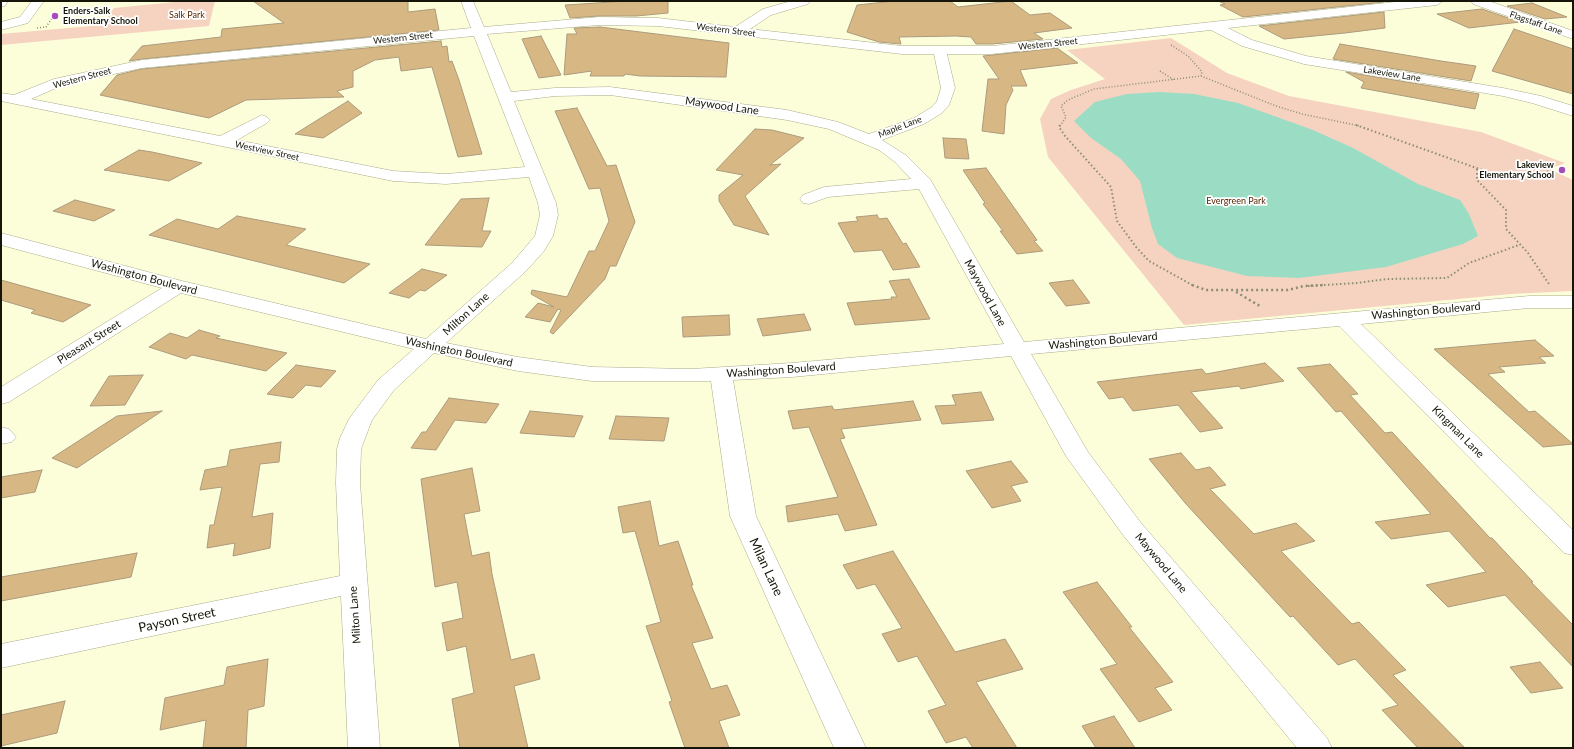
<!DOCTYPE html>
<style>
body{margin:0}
#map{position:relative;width:1574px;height:749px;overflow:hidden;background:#fcfeda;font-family:Lato,sans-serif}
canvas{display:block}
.frame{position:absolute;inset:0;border:2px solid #151609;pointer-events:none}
</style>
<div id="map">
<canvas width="1574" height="749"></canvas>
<div class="frame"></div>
</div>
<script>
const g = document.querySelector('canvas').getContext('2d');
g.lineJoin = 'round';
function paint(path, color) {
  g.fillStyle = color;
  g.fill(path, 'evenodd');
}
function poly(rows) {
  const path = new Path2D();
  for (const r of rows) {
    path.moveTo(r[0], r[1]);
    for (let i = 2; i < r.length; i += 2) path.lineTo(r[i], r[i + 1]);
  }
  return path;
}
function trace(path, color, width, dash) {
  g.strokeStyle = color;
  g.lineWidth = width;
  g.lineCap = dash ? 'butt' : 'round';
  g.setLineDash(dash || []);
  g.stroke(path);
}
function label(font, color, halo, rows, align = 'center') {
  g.font = font + ' Lato,sans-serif';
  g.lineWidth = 3.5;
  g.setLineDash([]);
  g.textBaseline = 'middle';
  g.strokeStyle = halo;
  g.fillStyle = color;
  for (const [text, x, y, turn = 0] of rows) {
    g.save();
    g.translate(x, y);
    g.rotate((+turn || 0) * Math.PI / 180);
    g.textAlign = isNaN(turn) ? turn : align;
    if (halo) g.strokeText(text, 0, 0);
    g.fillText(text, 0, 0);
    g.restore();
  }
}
const green = poly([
 [185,1,215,1,209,26,1,45,1,34,102,25,114,8],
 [1171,38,1227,73,1289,96,1481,132,1565,163,1549,169,1573,180,1573,291,1511,294,1184,325,1048,157,1040,119,1051,99,1071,90,1105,79,1067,50]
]);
const water = poly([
 [1159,92,1194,94,1238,103,1313,130,1353,148,1418,184,1460,200,1469,214,1478,236,1463,244,1386,267,1299,278,1247,276,1177,258,1158,244,1152,228,1140,181,1121,159,1091,138,1074,121,1095,102,1127,94]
]);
const building = poly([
 [253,1,408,1,408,12,435,9,439,30,142,59,129,61,142,46,221,37,222,29,284,23,253,1],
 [628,1,668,1,668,13,636,16,599,16,570,18,565,5,628,1],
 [895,1,950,1,958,7,1011,1,1030,15,1050,13,1072,28,1034,33,1043,39,992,44,976,44,971,37,956,36,899,37,901,44,879,42,847,32,857,5,895,1],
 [1218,1,1384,1,1384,2,1243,17,1220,5,1225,4,1218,1],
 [1532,3,1567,17,1545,19,1507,6,1532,3],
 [1482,9,1520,22,1469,28,1437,14,1482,9],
 [1384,12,1385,28,1345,33,1284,39,1259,26,1384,12],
 [600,27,729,43,726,77,640,76,625,74,624,76,590,76,592,71,564,75,567,34,577,34,574,28,600,27],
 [1514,29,1573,49,1573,94,1492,71,1514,29],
 [541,36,561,75,539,78,522,39,541,36],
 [441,41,442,47,447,46,449,62,452,61,459,80,482,154,458,157,432,67,401,71,399,57,375,60,353,71,353,87,337,91,344,97,246,100,209,118,100,95,117,75,142,69,441,41],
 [1340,44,1441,61,1476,66,1471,81,1333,59,1340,44],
 [1057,48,1078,63,1020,70,1027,86,1011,86,1013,90,1006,105,1004,134,982,131,988,79,999,79,983,56,1057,48],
 [1346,72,1479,94,1475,109,1361,88,1364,82,1346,72],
 [348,101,362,113,323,138,295,134,348,101],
 [577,108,607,166,616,165,635,222,616,266,610,266,605,279,553,334,550,332,561,310,558,309,550,322,525,317,538,303,554,307,531,294,532,290,567,297,589,251,595,251,609,221,600,188,589,189,555,111,577,108],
 [755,129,772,130,804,138,770,165,781,164,745,196,769,235,734,225,719,201,719,195,743,175,716,170,755,129],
 [943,138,966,139,969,159,945,158,943,138],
 [139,150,152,152,202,163,169,181,104,170,139,150],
 [986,168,1037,240,1034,241,1043,251,1017,254,1000,231,1003,231,983,204,985,203,963,170,986,168],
 [489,198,482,231,491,231,482,247,425,245,461,199,489,198],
 [75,200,115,210,94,221,53,211,75,200],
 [877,215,879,219,887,218,903,244,906,243,920,267,893,270,882,250,854,252,838,223,858,221,856,217,877,215],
 [237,216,306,229,286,245,370,264,344,283,149,235,177,219,218,229,237,216],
 [422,269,447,275,425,291,420,290,409,298,389,293,422,269],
 [909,279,930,319,855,325,847,303,892,299,891,297,897,297,889,281,909,279],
 [1,280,91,305,63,322,31,313,35,310,1,300,1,280],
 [1073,280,1090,303,1066,306,1049,283,1073,280],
 [804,314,811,330,763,336,757,319,804,314],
 [729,315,730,335,683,337,682,317,729,315],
 [199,330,220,336,216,338,287,353,266,371,192,355,186,359,149,347,170,333,187,338,199,330],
 [1535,340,1554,356,1539,357,1546,363,1499,367,1505,372,1488,374,1529,412,1535,411,1573,444,1543,447,1434,349,1535,340],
 [1265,363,1284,381,1241,389,1239,386,1191,392,1223,428,1200,432,1178,405,1133,411,1123,397,1109,399,1097,382,1202,369,1206,374,1265,363],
 [1330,364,1358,394,1350,395,1385,433,1392,432,1490,538,1492,538,1533,582,1531,582,1573,625,1573,667,1505,595,1448,607,1426,585,1486,572,1449,531,1391,539,1375,522,1431,514,1341,411,1336,412,1297,368,1330,364],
 [296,365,336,371,321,387,306,385,293,398,267,394,296,365],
 [143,375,125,405,90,406,109,376,143,375],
 [981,392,994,420,942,424,935,406,956,405,952,395,981,392],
 [449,398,499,404,486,423,455,420,436,450,411,448,422,432,426,432,449,398],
 [913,401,921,420,841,429,845,438,840,439,877,525,845,531,838,514,788,522,786,506,838,497,809,427,793,429,788,411,832,406,834,410,913,401],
 [162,411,77,468,52,458,117,416,162,411],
 [530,411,583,416,574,437,520,433,530,411],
 [616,416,669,418,664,441,609,439,616,416],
 [281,442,279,462,260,464,252,517,273,513,270,548,233,556,235,543,207,548,210,525,214,525,222,487,200,490,205,470,227,466,230,450,281,442],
 [1181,453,1196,470,1210,467,1226,485,1210,489,1254,534,1296,523,1315,541,1281,551,1352,624,1359,622,1406,670,1393,675,1465,748,1418,748,1382,710,1398,705,1355,659,1338,665,1293,616,1290,617,1186,504,1149,459,1181,453],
 [1011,461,1028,482,1011,486,1021,501,992,508,966,471,1011,461],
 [472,468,480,511,464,514,472,556,489,552,492,574,511,660,534,654,540,679,514,686,528,748,460,748,452,699,474,693,466,646,447,651,442,623,463,618,457,582,435,587,421,479,472,468],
 [42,470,35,492,1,498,1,477,42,470],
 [650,501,659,546,678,541,693,585,691,585,713,638,692,643,711,689,727,685,740,715,719,721,729,748,685,748,669,702,672,701,646,626,661,622,635,531,623,533,618,507,650,501],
 [893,551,955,652,1005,639,1023,669,976,682,1017,748,973,748,966,737,946,743,928,711,946,705,917,656,898,662,882,634,902,628,875,584,857,589,843,565,893,551],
 [137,553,131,577,1,601,1,577,137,553],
 [1097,582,1132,627,1129,627,1173,682,1155,688,1172,710,1139,722,1100,669,1117,664,1063,592,1097,582],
 [268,659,264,706,248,710,246,748,203,748,206,720,160,730,165,698,224,685,227,667,268,659],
 [1540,662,1563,688,1531,693,1510,667,1540,662],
 [65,701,57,733,1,746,1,715,65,701],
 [1114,716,1135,748,1096,748,1082,726,1114,716]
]);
const pathFar2 = poly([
 [37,28,46,27,55,14],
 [1171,45,1188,56,1202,72,1201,76],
 [1160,71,1174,80],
 [1060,126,1066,117,1061,106,1068,100,1094,89,1201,76,1276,106,1302,114,1360,126]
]);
const pathFar1 = poly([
 [1060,125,1059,127,1065,136,1111,187,1117,221,1136,247,1149,261,1194,286],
 [1356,125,1496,175,1521,176,1551,171],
 [1477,169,1477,180,1506,210,1506,229,1528,253,1549,284],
 [1308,286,1357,283,1387,279,1447,278,1469,263,1519,245]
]);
const path = poly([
 [1192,285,1206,290,1288,290,1304,286,1325,285],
 [1236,292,1260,306]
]);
const minor = poly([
 [1,1,8,1,5,6,1,7,1,1],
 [32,1,44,1,28,23,1,30,1,22,20,17,32,1],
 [461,1,473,1,484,27,599,17,658,18,735,27,763,9,791,1,810,1,808,4,771,15,750,29,902,46,992,46,1404,1,1443,1,1437,5,1228,28,1252,40,1306,56,1503,88,1541,96,1573,106,1573,116,1532,103,1503,96,1304,64,1242,46,1211,30,992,54,947,54,955,88,949,105,942,113,924,124,882,140,907,156,930,179,1024,342,1529,296,1573,296,1573,308,1529,308,1361,324,1573,530,1573,555,1564,553,1339,326,1031,354,1088,452,1141,523,1327,738,1332,748,1297,748,1123,535,1066,456,1011,356,792,377,733,380,756,516,866,748,834,748,730,516,711,381,592,381,518,371,434,353,394,390,372,420,361,449,360,483,380,748,348,748,341,596,1,668,1,644,340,576,336,483,337,449,340,438,349,419,378,380,414,349,181,293,9,402,1,404,1,387,162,288,1,245,1,233,182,281,426,339,512,263,535,236,540,215,538,203,529,177,446,184,393,181,1,101,1,93,14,95,54,79,142,60,471,28,461,1],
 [599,25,658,26,902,54,934,54,941,88,937,101,932,107,914,118,869,134,838,122,787,110,610,87,555,88,511,92,487,34,599,25],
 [474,36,525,167,446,174,393,171,237,140,267,123,270,120,267,117,262,115,220,136,31,99,63,85,142,68,474,36],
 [610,95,787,120,829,129,879,150,895,162,911,179,824,187,803,195,800,199,803,203,809,204,828,197,919,189,1004,344,792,363,691,369,592,367,518,357,446,343,526,271,544,251,553,236,558,215,556,203,514,101,555,96,610,95],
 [1471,1,1489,1,1573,31,1573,39,1473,4,1471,1],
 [1,427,9,429,12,432,16,437,12,442,1,444,1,427]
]);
const markers = [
 [55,16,4,"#a64db9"],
 [1562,170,4,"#a64db9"]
];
const farPoinames = [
 ["Enders-Salk",63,11],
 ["Elementary School",63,21],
 ["Lakeview",1554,165,"right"],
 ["Elementary School",1554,175,"right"]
];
const farParknames = [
 ["Salk Park",187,15],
 ["Evergreen Park",1236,201]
];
const farStreetnames = [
 ["Flagstaff Lane",1536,23,19],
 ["Western Street",726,30,7],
 ["Western Street",403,38,-6],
 ["Western Street",1048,44,-6],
 ["Lakeview Lane",1392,74,9],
 ["Western Street",82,78,-15],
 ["Maple Lane",900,127,-21],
 ["Westview Street",267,151,12]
];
const streetNames = [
 ["Maywood Lane",722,106,8],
 ["Washington Boulevard",144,277,15],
 ["Maywood Lane",985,293,61],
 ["Washington Boulevard",1426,311,-5],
 ["Milton Lane",466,314,-42],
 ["Washington Boulevard",1103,341,-5],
 ["Pleasant Street",89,342,-32],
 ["Washington Boulevard",459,352,12],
 ["Washington Boulevard",781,370,-4],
 ["Kingman Lane",1458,432,45],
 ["Maywood Lane",1161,563,50],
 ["Milton Lane",355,615,-94]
];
const nearStreetnames = [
 ["Milan Lane",766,567,65],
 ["Payson Street",177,620,-12]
];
paint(green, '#f6d3c0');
paint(water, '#9addc4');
paint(building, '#d7b885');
trace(building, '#ac9a7c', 1);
trace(minor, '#a9aa89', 1);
trace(pathFar2, '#8c8d74', 1.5, [1, 2]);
trace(pathFar1, '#8c8d74', 2, [1.5, 2.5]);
trace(path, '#8c8d74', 2.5, [2, 3]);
paint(minor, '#fff');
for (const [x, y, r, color] of markers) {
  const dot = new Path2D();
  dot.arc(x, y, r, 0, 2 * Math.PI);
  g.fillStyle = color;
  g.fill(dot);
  trace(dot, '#fff', 1.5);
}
label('bold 9px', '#151609', '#fff', farPoinames, 'left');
label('9px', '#562502', '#fff', farParknames);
label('9px', '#151609', '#fff', farStreetnames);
label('11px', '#151609', '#fff', streetNames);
label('13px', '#151609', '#fff', nearStreetnames);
</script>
